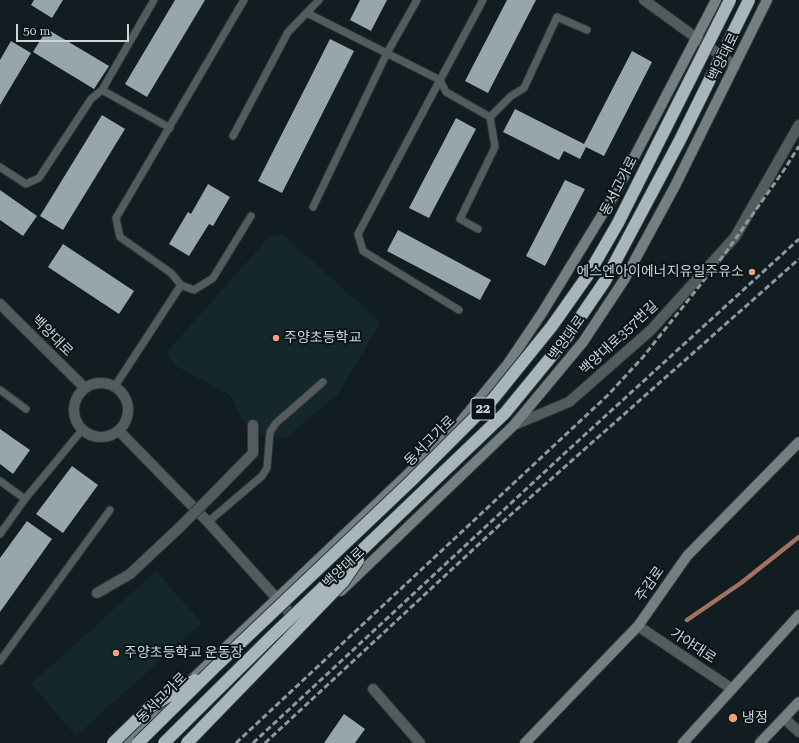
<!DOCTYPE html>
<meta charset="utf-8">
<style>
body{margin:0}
#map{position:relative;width:799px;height:743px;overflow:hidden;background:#111d21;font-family:"Roboto Serif",serif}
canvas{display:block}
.scale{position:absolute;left:16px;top:24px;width:113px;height:18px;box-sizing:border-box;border:2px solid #cdd5d8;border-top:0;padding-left:5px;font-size:12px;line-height:14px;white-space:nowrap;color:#cdd5d8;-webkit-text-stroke:3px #081417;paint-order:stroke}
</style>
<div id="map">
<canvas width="799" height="743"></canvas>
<div class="scale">50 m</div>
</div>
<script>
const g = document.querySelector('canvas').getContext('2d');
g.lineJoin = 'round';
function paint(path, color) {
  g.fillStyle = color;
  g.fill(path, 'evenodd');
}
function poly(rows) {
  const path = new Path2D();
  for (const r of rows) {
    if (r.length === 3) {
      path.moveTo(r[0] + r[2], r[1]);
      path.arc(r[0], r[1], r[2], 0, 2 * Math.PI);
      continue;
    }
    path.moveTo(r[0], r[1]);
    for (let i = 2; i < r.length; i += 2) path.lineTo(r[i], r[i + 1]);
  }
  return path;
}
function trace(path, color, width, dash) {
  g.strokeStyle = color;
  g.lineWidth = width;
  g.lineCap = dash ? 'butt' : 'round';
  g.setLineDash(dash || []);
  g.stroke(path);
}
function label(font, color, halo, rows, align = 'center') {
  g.font = font + ' "Roboto Serif","Noto Sans KR",serif';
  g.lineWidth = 4;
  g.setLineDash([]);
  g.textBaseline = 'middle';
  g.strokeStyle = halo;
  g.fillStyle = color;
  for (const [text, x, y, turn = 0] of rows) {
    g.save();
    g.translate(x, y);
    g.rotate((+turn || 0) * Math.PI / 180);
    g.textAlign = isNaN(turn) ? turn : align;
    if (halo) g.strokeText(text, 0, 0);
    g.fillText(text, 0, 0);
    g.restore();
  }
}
const built = poly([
 [282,234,381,322,338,394,285,439,249,432,230,395,176,366,166,353,268,238],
 [156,571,202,623,76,736,31,684]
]);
const stream = poly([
 [687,620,741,583,799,537]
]);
const building = poly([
 [34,0,63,0,52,18,31,5],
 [175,0,205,0,147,97,125,84],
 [360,0,387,0,371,31,350,20],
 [507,0,536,0,488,93,465,81],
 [47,29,109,66,94,89,33,52],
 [330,39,354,51,282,193,258,181],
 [11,41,31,53,0,105,0,60],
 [632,51,652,62,604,156,586,147,580,159,564,151,559,160,503,132,515,109,584,144],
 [102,115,125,129,63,230,40,216],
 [456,118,476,129,429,218,409,208],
 [565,180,585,189,545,266,526,256],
 [208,184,230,197,213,226,209,224,189,256,169,244,188,212,191,214],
 [0,190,37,216,23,236,0,220],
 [398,230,491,280,480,300,387,251],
 [63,244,134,291,119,314,48,267],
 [0,429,30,450,13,474,0,464],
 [72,466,98,485,63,533,36,514],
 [27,521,52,539,0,612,0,558],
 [344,714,365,729,355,743,324,743]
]);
const lane = poly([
 [483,0,440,80,446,92,490,117,511,96,524,88,557,17,587,30],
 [307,13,440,80,358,234,363,251,459,310],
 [102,90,170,128],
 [233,136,288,32,319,0],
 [0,167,26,184,39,178,91,99,102,90,154,0],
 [313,207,387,53,417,0],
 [478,229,460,219,495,147,490,117],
 [181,285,194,290,213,278,251,216],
 [115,386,181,285,171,273,120,237,116,218,244,0],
 [0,390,26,409],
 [0,481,25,499],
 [208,522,262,476,267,468,270,432,276,423,323,382],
 [0,534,25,499,82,430],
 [0,661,110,510]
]);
const street = poly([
 [644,0,735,66],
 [0,304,85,388],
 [101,410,27],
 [514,425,569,402,651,330,735,237,799,125],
 [119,431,208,522,298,622],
 [214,493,253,453,253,425],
 [97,593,130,574,179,528],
 [638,626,732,689],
 [373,689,420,743],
 [784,718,799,732]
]);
const secondary = poly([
 [341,591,514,425,583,342,624,280,675,186,767,0],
 [188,683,454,430,507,365,542,313,616,192,716,0],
 [125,743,173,697],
 [525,743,638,626,687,556,799,442],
 [683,743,799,615],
 [760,743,799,702]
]);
const rail = poly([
 [236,743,608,395,643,357,724,255,784,170,799,146],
 [253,743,566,452,799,239],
 [265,743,506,519,799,259]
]);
const streetBridge = poly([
 [179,528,214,493]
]);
const highwayBridge = poly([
 [113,743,150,707,195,680],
 [138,743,213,669,410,482,493,399,552,326,588,275,618,223,730,0],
 [164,743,270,638,505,413,564,341,605,281,680,140,749,0],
 [187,743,343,582,358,560]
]);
const markers = [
 [752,272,4,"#f3a082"],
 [276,338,4,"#f3a082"],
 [116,653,4,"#f3a082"],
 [733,718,5,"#f3a082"]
];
const shields = [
 [483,409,24]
];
const shieldNames = [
 ["22",483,409]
];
const streetNames = [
 ["백양대로",724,57,-64],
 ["동서고가로",619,186,-63],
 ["백양대로",52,336,45],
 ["백양대로",567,338,-54],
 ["백양대로357번길",619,338,-43],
 ["동서고가로",430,441,-45],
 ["백양대로",344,568,-44],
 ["주감로",650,584,-55],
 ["가야대로",693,646,33],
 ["동서고가로",162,698,-45]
];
const poiNames = [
 ["에스엔아이에너지유일주유소",744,272,"right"],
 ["주양초등학교",284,338],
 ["주양초등학교 운동장",124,653],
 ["냉정",742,718]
];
paint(built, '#13272d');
trace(stream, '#a27261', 4.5);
paint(building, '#97a6ab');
trace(lane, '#2b373b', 9);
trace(street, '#2b373b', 12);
trace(secondary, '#2b373b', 12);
trace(lane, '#545b5d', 7);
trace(street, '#545b5d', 10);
trace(secondary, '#757f82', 10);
trace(rail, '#8e989b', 3, [6, 3]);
trace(streetBridge, '#2b373b', 12, []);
trace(highwayBridge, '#2b373b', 14, []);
trace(streetBridge, '#545b5d', 10);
trace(highwayBridge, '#a6b6ba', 12);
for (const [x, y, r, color] of markers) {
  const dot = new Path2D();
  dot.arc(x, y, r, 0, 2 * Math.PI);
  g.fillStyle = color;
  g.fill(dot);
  trace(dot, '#081417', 1.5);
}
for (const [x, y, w] of shields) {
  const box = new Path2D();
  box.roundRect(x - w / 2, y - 11, w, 22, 3);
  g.fillStyle = '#081417';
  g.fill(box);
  trace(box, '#cdd5d8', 1);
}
label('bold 13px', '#cdd5d8', null, shieldNames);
label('14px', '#cdd5d8', '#081417', streetNames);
label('14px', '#cdd5d8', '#081417', poiNames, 'left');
</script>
